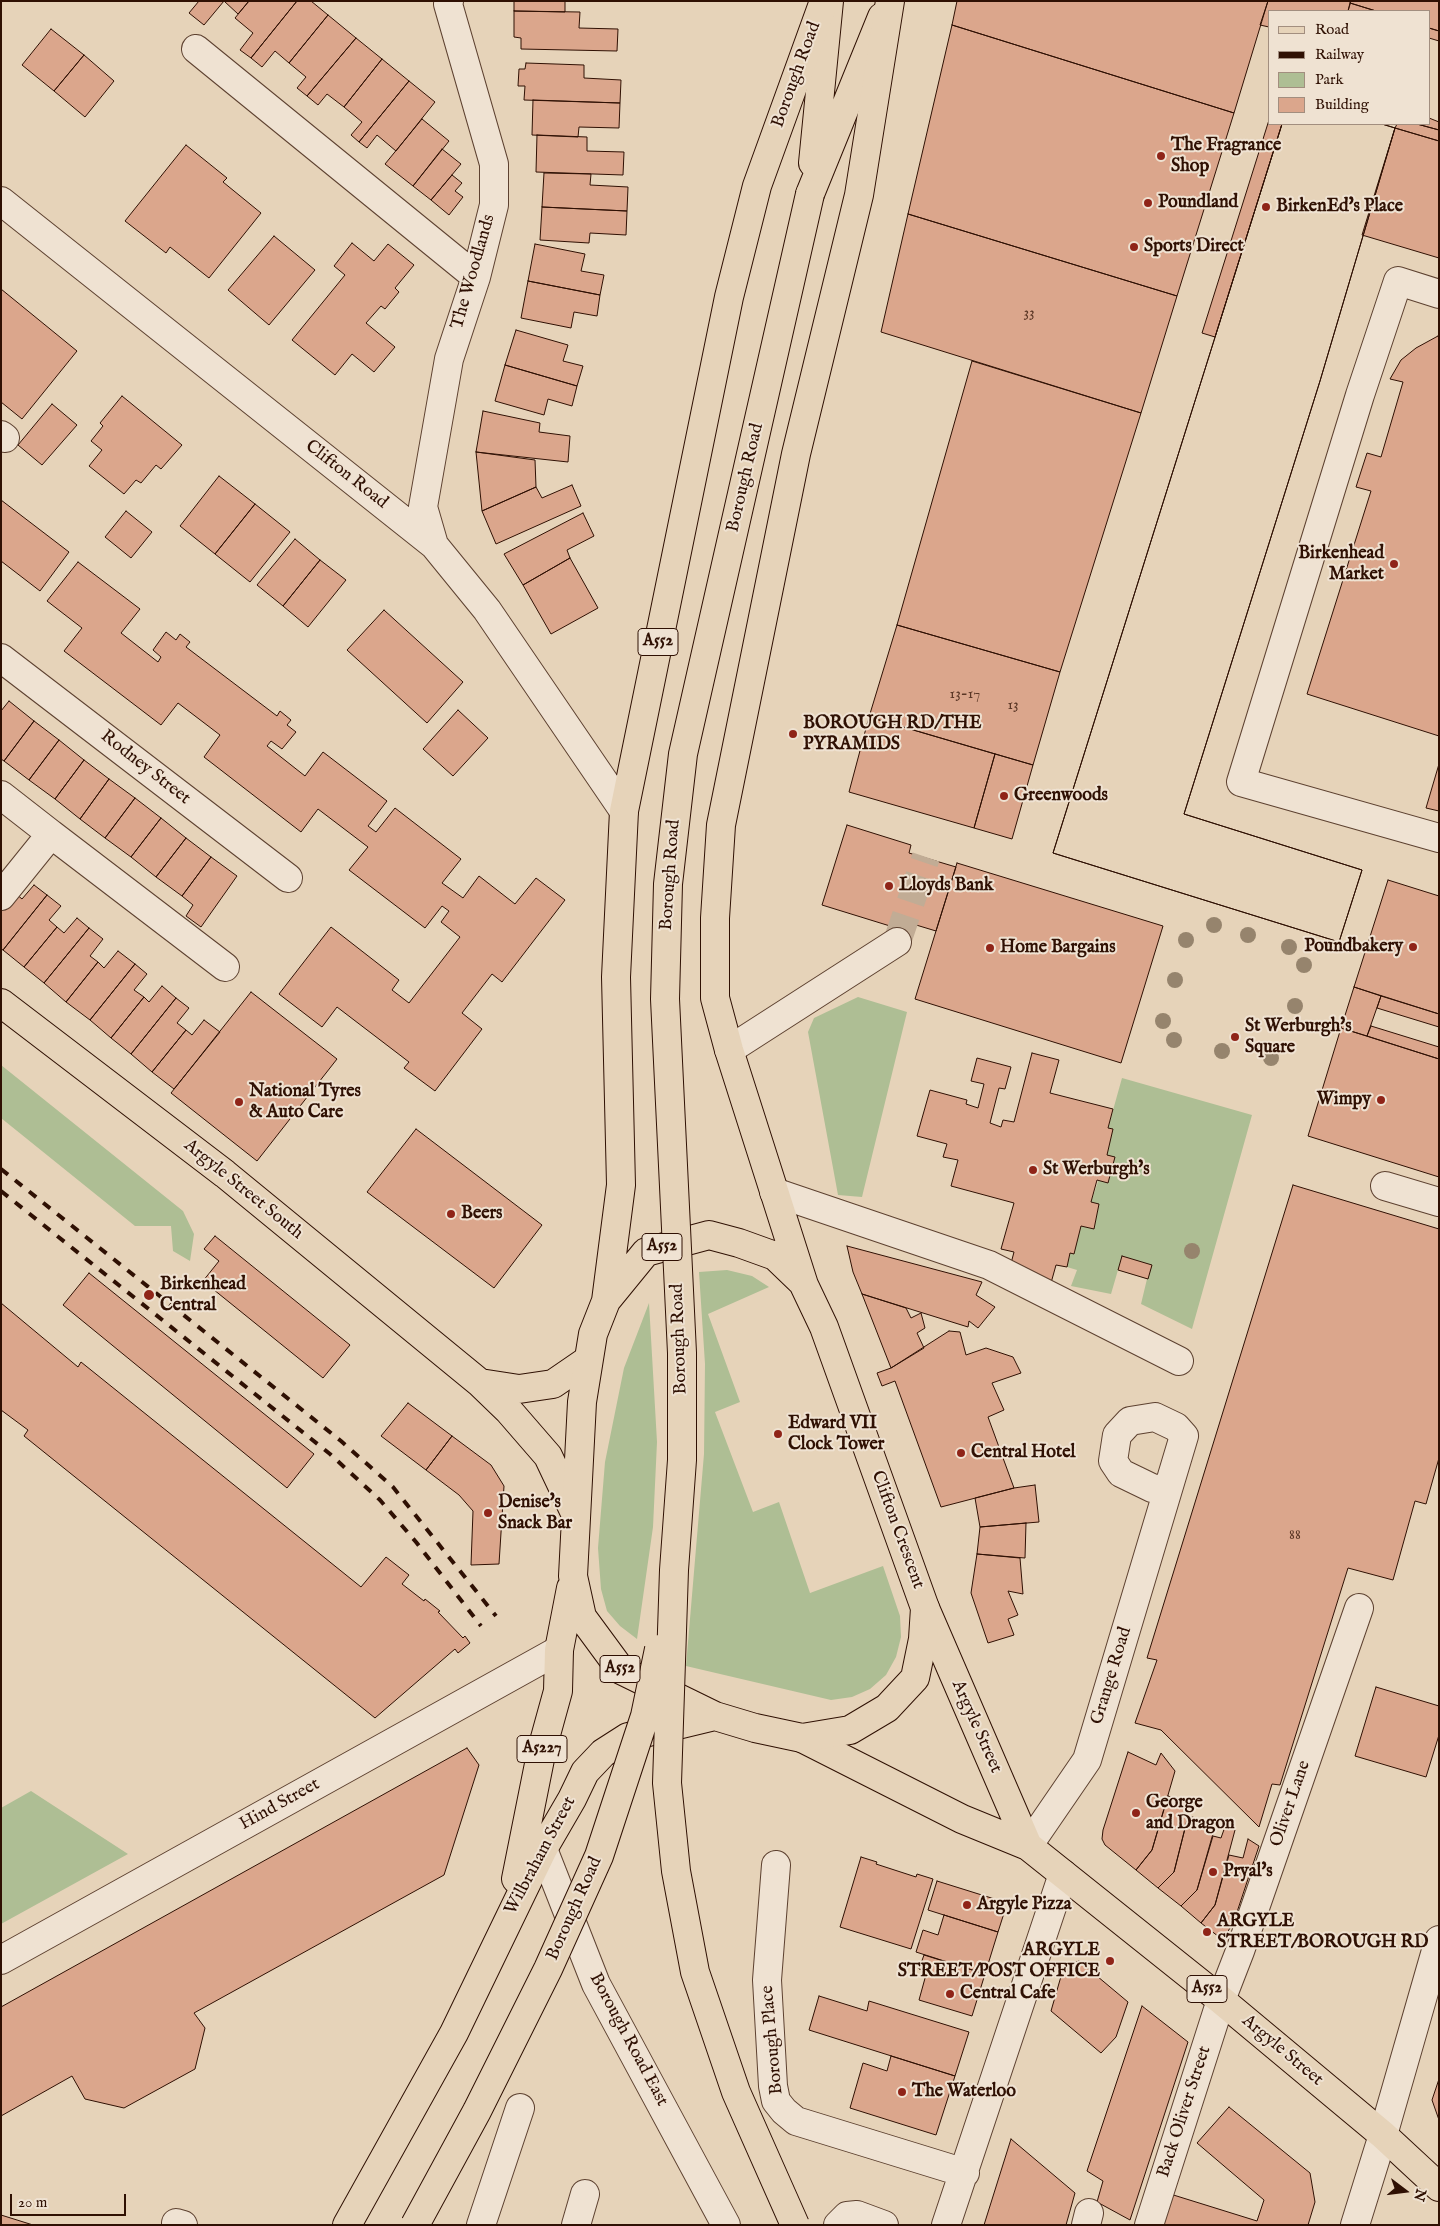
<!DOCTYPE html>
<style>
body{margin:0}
#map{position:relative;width:1440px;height:2226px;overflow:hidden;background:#e6d3b9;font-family:"IM FELL English",serif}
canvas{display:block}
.frame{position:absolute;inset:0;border:2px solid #2f1003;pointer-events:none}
.legend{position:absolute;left:1268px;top:10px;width:162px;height:115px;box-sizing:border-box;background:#efe2d2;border:1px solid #a28e7f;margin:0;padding:6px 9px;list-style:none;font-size:15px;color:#2f1003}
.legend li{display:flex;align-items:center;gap:10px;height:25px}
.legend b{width:25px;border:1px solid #a28e7f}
.north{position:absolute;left:1380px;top:2166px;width:50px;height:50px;-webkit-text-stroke:4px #efe2d2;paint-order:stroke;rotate:105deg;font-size:14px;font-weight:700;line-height:20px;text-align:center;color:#2f1003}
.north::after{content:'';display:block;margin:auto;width:18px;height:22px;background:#2f1003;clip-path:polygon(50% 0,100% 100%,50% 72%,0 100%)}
.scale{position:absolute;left:10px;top:2194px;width:116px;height:22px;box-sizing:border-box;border:2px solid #2f1003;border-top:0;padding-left:6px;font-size:15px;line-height:18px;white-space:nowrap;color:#2f1003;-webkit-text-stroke:4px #efe2d2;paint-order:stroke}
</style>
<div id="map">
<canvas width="1440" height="2226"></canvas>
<div class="frame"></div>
<ul class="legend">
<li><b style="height:6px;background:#e6d3b9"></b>Road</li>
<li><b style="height:6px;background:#2f1003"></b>Railway</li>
<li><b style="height:14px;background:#aebe94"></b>Park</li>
<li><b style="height:14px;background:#dba68c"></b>Building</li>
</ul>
<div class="north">N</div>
<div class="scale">20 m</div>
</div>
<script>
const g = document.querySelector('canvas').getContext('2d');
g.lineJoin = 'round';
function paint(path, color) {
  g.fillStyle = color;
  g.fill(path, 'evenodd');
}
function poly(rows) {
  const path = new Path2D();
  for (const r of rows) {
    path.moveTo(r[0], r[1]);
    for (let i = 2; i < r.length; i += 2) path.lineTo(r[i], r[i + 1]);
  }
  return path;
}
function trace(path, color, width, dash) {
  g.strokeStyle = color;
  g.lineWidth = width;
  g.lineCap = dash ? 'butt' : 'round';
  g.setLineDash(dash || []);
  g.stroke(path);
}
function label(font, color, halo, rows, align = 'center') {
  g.font = font + ' "IM FELL English",serif';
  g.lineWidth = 4;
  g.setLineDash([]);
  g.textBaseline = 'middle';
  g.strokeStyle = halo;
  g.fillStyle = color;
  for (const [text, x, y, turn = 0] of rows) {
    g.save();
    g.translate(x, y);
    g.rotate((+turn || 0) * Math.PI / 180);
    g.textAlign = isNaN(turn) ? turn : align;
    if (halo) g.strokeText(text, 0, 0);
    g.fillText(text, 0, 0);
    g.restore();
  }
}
const green = poly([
 [858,997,907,1012,862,1197,838,1195,808,1032,814,1018],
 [1,1065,183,1211,194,1234,190,1261,173,1251,171,1226,135,1226,1,1118],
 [1122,1078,1252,1115,1192,1329,1141,1304,1147,1279,1118,1270,1111,1294,1071,1286,1077,1270,1067,1267,1070,1253,1074,1253,1081,1226,1094,1228,1099,1205,1091,1202,1107,1155,1108,1128],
 [727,1270,752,1276,769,1287,708,1314,740,1402,715,1412,753,1512,779,1502,810,1593,883,1566,900,1616,901,1637,896,1657,886,1675,870,1689,852,1697,831,1700,686,1666,704,1454,705,1364,699,1272],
 [649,1303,657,1442,653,1527,637,1639,620,1626,607,1611,601,1589,598,1548,605,1462,624,1368],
 [31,1791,128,1854,1,1924,1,1808]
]);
const building = poly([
 [199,1,249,1,238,14,224,1,204,25,189,13,199,1],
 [249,1,297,1,251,58,240,50,253,33,235,18,249,1],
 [297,1,311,1,328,15,289,63,275,51,262,67,251,58,297,1],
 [514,1,565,1,565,12,514,11,514,1],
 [957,1,1268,1,1234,113,952,25,957,1],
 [1268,1,1351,1,1348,11,1269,11,1269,27,1260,25,1268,1],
 [1351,1,1439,1,1439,31,1429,28,1429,11,1376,11,1350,3,1351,1],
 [1350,3,1376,11,1348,11,1350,3],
 [514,11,580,12,579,28,618,29,617,51,521,49,521,38,514,37,514,11],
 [328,15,356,38,307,96,297,88,306,77,289,63,328,15],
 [952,25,1234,113,1177,296,908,214,952,25],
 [1429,28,1439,31,1439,41,1429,38,1429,28],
 [51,29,84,55,54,91,22,65,51,29],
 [356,38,382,59,344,107,327,94,318,105,307,96,356,38],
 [84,55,114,81,85,117,54,91,84,55],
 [382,59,409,81,359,142,351,135,362,122,344,107,382,59],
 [526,63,584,65,584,78,621,80,620,103,524,100,525,86,518,86,519,69,525,69,526,63],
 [409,81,435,102,396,151,377,135,367,148,359,142,409,81],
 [533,100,620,103,619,128,579,127,578,137,532,135,533,100],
 [1429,118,1439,122,1439,130,1417,124,1429,124,1429,118],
 [422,119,449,141,413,186,385,164,422,119],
 [1269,120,1269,124,1282,124,1215,337,1202,333,1269,120],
 [1282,124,1382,124,1395,128,1320,381,1184,814,1362,870,1339,942,1053,853,1282,124],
 [1282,124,1382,124,1395,128,1320,381,1184,814,1362,870,1339,942,1053,853,1282,124],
 [1397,124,1417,124,1439,130,1439,141,1395,128,1397,124],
 [1395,128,1439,141,1439,258,1362,235,1395,128],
 [537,135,587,137,587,151,624,152,623,175,536,172,537,135],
 [186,145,227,178,223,182,261,213,209,278,170,247,166,253,125,221,186,145],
 [442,149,461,164,431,200,413,186,442,149],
 [544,173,591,174,590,185,628,187,627,211,542,207,544,173],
 [452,175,462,183,455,191,463,197,449,215,431,200,452,175],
 [542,207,627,211,626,235,590,233,589,243,540,240,542,207],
 [908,214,1177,296,1141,413,881,332,908,214],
 [274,236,315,270,269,325,228,290,274,236],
 [352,243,374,261,388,244,414,265,395,288,399,292,385,309,381,306,366,323,395,347,374,372,352,354,335,375,292,340,345,275,334,266,352,243],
 [535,244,585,254,581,271,604,275,600,295,528,281,535,244],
 [528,281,600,295,597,316,574,312,571,328,521,318,528,281],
 [1,289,77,351,22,419,1,402,1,289],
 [516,330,568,345,563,361,583,366,577,386,505,365,516,330],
 [1438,336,1439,336,1439,736,1307,694,1371,491,1356,487,1367,453,1381,457,1403,382,1390,379,1401,360,1416,348,1438,336],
 [972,361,1141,413,1060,672,897,625,972,361],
 [505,365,577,386,572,406,548,399,544,415,495,401,505,365],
 [122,396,182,445,161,469,156,465,141,483,136,480,124,494,89,466,102,450,91,441,103,426,100,423,122,396],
 [52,404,77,425,42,465,18,445,52,404],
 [483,411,540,423,539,432,570,436,568,462,476,452,483,411],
 [476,452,535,460,536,487,482,511,476,452],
 [219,476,255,504,215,554,180,526,219,476],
 [572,485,581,506,496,544,482,511,536,487,542,498,572,485],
 [1,500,69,552,40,591,1,561,1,500],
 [255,504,290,532,250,582,215,554,255,504],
 [126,511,152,532,131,558,105,537,126,511],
 [583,513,594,536,567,550,570,558,523,585,504,554,583,513],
 [295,539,320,560,283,606,257,585,295,539],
 [570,558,598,608,551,634,523,585,570,558],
 [320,560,346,580,308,627,283,606,320,560],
 [78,562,140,609,121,633,158,662,161,657,153,650,166,632,176,640,180,634,190,642,186,647,277,716,280,711,291,720,287,725,296,732,282,749,271,741,267,746,305,776,323,752,387,801,368,826,376,832,395,808,461,859,442,883,463,898,479,876,515,904,536,878,565,900,502,982,492,974,462,1013,482,1029,435,1091,404,1068,409,1062,337,1007,322,1027,279,994,331,927,399,980,392,990,409,1003,460,937,441,922,449,911,442,906,425,928,349,870,368,847,318,809,301,832,204,757,220,735,178,703,161,725,64,651,82,628,47,601,78,562],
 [384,610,463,682,427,723,347,650,384,610],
 [897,625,1060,672,1033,765,869,717,897,625],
 [9,701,34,721,4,761,1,759,1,711,9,701],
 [458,710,488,738,453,776,423,749,458,710],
 [869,717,995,754,974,828,849,792,869,717],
 [34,721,59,740,29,780,4,761,34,721],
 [59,740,84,760,55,799,29,780,59,740],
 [995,754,1033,765,1012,839,974,828,995,754],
 [84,760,109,779,80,819,55,799,84,760],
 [1439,764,1439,811,1426,808,1439,764],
 [109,779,135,798,105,838,80,819,109,779],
 [135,798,161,818,131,857,105,838,135,798],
 [161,818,186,838,156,877,131,857,161,818],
 [847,825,911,845,909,853,956,867,936,931,893,918,890,926,822,905,847,825],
 [186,838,211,857,182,896,156,877,186,838],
 [211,857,237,876,201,927,186,916,193,905,182,896,211,857],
 [957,863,1163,926,1121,1063,915,999,957,863],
 [1388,880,1439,896,1439,1014,1354,987,1388,880],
 [34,885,47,895,3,950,1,949,1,910,15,893,22,899,34,885],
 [47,895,61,906,49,920,57,927,24,967,3,950,47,895],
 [77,918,89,928,44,983,24,967,57,927,64,933,77,918],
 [89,928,103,939,90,956,98,962,66,1002,44,983,89,928],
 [118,951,135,964,90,1020,66,1002,98,962,104,968,118,951],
 [135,964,147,974,134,990,144,997,111,1038,90,1020,135,964],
 [162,986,176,998,131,1054,111,1038,144,997,149,1002,162,986],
 [1354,987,1381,996,1367,1036,1341,1028,1354,987],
 [251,992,337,1059,257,1161,171,1093,251,992],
 [1381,996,1439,1014,1439,1027,1377,1008,1381,996],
 [176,998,189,1008,177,1023,186,1030,152,1072,131,1054,176,998],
 [204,1020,220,1032,174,1089,152,1072,186,1030,192,1035,204,1020],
 [1371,1026,1439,1047,1439,1059,1367,1036,1371,1026],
 [1341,1028,1439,1059,1439,1177,1308,1136,1341,1028],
 [1032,1053,1059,1060,1050,1093,1113,1109,1108,1128,1113,1129,1107,1155,1115,1157,1108,1183,1097,1180,1091,1202,1099,1204,1094,1229,1081,1226,1074,1254,1070,1253,1067,1267,1056,1265,1051,1283,1009,1271,1014,1252,1001,1249,1014,1203,951,1186,958,1160,943,1157,947,1144,917,1136,930,1090,967,1100,966,1104,978,1108,984,1084,971,1081,977,1058,1011,1067,1005,1089,999,1088,990,1123,1001,1127,1003,1120,1014,1122,1032,1053],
 [416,1129,542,1225,494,1288,367,1192,416,1129],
 [1293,1185,1439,1229,1439,1458,1426,1504,1415,1501,1393,1580,1348,1568,1280,1785,1272,1784,1259,1827,1161,1730,1135,1723,1157,1660,1147,1658,1293,1185],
 [215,1236,350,1345,323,1378,203,1281,219,1261,204,1249,215,1236],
 [847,1246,982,1282,976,1295,995,1307,978,1328,969,1321,968,1327,862,1294,853,1272,847,1246],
 [1122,1256,1152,1265,1148,1279,1118,1270,1122,1256],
 [89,1273,314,1454,287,1488,63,1305,89,1273],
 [862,1294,906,1308,911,1318,921,1313,925,1328,917,1333,924,1348,891,1368,862,1294],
 [1,1303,78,1367,81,1362,361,1587,386,1557,409,1575,402,1584,424,1601,425,1599,440,1611,438,1612,463,1638,465,1636,470,1643,458,1653,455,1649,375,1718,24,1436,28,1430,1,1410,1,1303],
 [949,1331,960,1332,966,1355,986,1348,1013,1357,1021,1373,992,1383,1004,1410,988,1417,1014,1488,941,1507,895,1381,882,1386,877,1373,891,1368,949,1331],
 [408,1403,452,1436,426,1470,381,1436,408,1403],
 [452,1436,491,1465,504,1486,499,1564,471,1565,473,1511,459,1495,426,1470,452,1436],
 [1035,1485,1039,1522,980,1527,975,1498,1014,1488,1035,1485],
 [1026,1523,1025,1558,977,1554,980,1527,1026,1523],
 [977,1554,1020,1558,1023,1594,1008,1591,1018,1615,1008,1619,1014,1635,988,1643,971,1593,977,1554],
 [1376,1687,1439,1706,1439,1735,1426,1777,1355,1756,1376,1687],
 [467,1748,479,1765,444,1875,194,2013,205,2028,195,2069,124,2108,85,2099,72,2076,1,2116,1,2007,467,1748],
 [1128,1752,1156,1765,1161,1753,1175,1771,1152,1850,1136,1870,1105,1845,1102,1839,1103,1830,1128,1752],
 [1168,1796,1191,1805,1174,1872,1158,1888,1136,1870,1152,1850,1168,1796],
 [1188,1816,1216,1823,1197,1890,1181,1906,1158,1888,1174,1872,1188,1816],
 [1227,1821,1235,1830,1215,1905,1201,1923,1181,1906,1197,1890,1213,1836,1221,1838,1227,1821],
 [1248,1839,1259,1846,1234,1921,1223,1940,1201,1923,1215,1905,1229,1855,1243,1858,1248,1839],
 [861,1857,877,1862,876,1864,916,1877,917,1874,933,1879,911,1949,840,1927,861,1857],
 [937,1881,1001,1901,1005,1910,998,1932,928,1910,937,1881],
 [944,1915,998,1932,985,1974,916,1952,923,1930,938,1935,944,1915],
 [924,1955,985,1974,972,2016,919,2000,927,1971,919,1969,924,1955],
 [1079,1961,1128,2002,1116,2037,1101,2053,1051,2011,1064,1966,1079,1961],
 [819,1996,867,2011,869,2001,969,2032,955,2076,809,2030,819,1996],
 [1142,2006,1188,2042,1130,2220,1097,2202,1103,2181,1087,2171,1142,2006],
 [891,2056,955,2076,936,2135,850,2108,863,2063,887,2071,891,2056],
 [1439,2079,1439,2120,1432,2100,1439,2079],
 [1229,2107,1310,2173,1315,2202,1308,2225,1158,2225,1167,2193,1257,2221,1264,2200,1197,2143,1229,2107],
 [1011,2139,1075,2193,1066,2225,984,2225,1011,2139],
 [1,2215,33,2225,1,2225,1,2215]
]);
const minorTunnel = poly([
 [897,942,926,857]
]);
const minor = poly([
 [196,49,476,277],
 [1,201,434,545,487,610,624,811],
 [1439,294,1398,281,1360,395,1241,782,1439,838],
 [1,435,5,438],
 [434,545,423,507,449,359,476,277,494,205,494,164,448,4,449,1],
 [1,658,288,878],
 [1,795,51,834,1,896],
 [51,834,225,967],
 [729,1050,897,942],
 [1385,1186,1439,1202],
 [774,1192,989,1265,1179,1361],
 [1028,1846,1087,1760,1184,1436,1176,1427,1155,1417,1130,1421,1117,1435,1113,1461,1121,1473,1152,1488,1167,1491],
 [543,1849,596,1984,726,2225],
 [776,1865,767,1980,773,2086,776,2101,784,2111,796,2121,965,2173],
 [1,1960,559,1650],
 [176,2223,183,2225],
 [481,2225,520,2108],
 [576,2225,585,2194],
 [838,2225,847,2216,857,2215,884,2225],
 [946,2225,1063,1874],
 [1086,2225,1089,2213],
 [1149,2225,1221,2000,1240,1951,1359,1608],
 [1355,2225,1383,2135,1439,1940]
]);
const major = poly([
 [813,163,829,1],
 [810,194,882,17],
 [1,1003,225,1174,480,1383,509,1411,548,1456,575,1513],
 [480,1383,519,1389,553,1384,588,1360],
 [925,1608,1028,1846],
 [802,1738,962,1819,1028,1846,1221,2000,1383,2135,1439,2187]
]);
const highway = poly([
 [606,1301,621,1185,616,977,624,811,729,297,757,186,824,1],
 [715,1716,621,1670,582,1617,573,1576,582,1402,593,1334,606,1301,646,1252,709,1235,739,1243,775,1256,801,1281],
 [516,1879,542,1749,558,1691,559,1650,571,1588],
 [347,2225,454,2033,543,1849,572,1799,585,1772,603,1753,628,1737,715,1716,755,1728,802,1738,850,1730,887,1708,915,1678,923,1639,925,1608,824,1327,804,1285,729,1050,715,998,715,918,721,825,796,454,859,195,890,1]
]);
const rail = poly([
 [1,1169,341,1441,393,1487,496,1616],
 [1,1191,330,1454,380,1500,416,1542,481,1626]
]);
const majorBridge = poly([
 [415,2225,477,2111,548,1969,599,1856,645,1716,659,1649],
 [795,2225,736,2092,695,1972,676,1871,667,1783,674,1570,682,1460,682,1353,665,999,668,884,683,754,810,194]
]);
const trees = [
 [1214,925],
 [1248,935],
 [1186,940],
 [1289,947],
 [1304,965],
 [1175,980],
 [1295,1006],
 [1163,1021],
 [1174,1040],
 [1222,1051],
 [1271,1058],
 [1192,1251]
];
const markers = [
 [1161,156,5,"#8f2418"],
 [1148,203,5,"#8f2418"],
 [1266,207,5,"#8f2418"],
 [1134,247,5,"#8f2418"],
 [1394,564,5,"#8f2418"],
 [793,734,5,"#8f2418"],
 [1004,796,5,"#8f2418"],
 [889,886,5,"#8f2418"],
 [1413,947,5,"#8f2418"],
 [990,948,5,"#8f2418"],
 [1235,1037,5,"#8f2418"],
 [1381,1100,5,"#8f2418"],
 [239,1102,5,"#8f2418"],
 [1033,1170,5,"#8f2418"],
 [451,1214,5,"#8f2418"],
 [149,1295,6,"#8f2418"],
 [778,1434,5,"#8f2418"],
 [961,1453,5,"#8f2418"],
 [488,1513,5,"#8f2418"],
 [1136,1813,5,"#8f2418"],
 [1213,1872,5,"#8f2418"],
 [967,1905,5,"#8f2418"],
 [1207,1932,5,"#8f2418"],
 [1110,1961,5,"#8f2418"],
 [950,1994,5,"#8f2418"],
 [902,2092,5,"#8f2418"]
];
const numberNames = [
 ["33",1029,314],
 ["13-17",965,695],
 ["13",1013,706],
 ["88",1295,1536]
];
const shields = [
 [658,642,40],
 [662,1247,40],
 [620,1669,40],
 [542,1749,50],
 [1207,1989,40]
];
const shieldNames = [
 ["A552",658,642],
 ["A552",662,1247],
 ["A552",620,1669],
 ["A5227",542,1749],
 ["A552",1207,1989]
];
const streetNames = [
 ["Borough Road",797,75,-70],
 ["The Woodlands",474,272,-74],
 ["Clifton Road",346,475,38],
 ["Borough Road",746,478,-77],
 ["Rodney Street",145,768,38],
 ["Borough Road",671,875,-86],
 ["Argyle Street South",243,1190,39],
 ["Borough Road",680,1339,-92],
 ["Clifton Crescent",897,1530,70],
 ["Grange Road",1112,1676,-73],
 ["Argyle Street",976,1727,66],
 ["Oliver Lane",1291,1804,-71],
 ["Hind Street",280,1805,-29],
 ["Wilbraham Street",541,1856,-62],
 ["Borough Road",575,1909,-66],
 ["Borough Road East",628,2040,62],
 ["Borough Place",773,2040,-95],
 ["Argyle Street",1282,2051,40],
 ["Back Oliver Street",1185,2112,-72]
];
const poiNames = [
 ["The Fragrance",1171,146],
 ["Shop",1171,167],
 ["Poundland",1158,203],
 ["BirkenEd's Place",1276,207],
 ["Sports Direct",1144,247],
 ["Birkenhead",1384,554,"right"],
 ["Market",1384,575,"right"],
 ["BOROUGH RD/THE",803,724],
 ["PYRAMIDS",803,745],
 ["Greenwoods",1014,796],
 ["Lloyds Bank",899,886],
 ["Poundbakery",1403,947,"right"],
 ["Home Bargains",1000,948],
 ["St Werburgh's",1245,1027],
 ["Square",1245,1048],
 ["National Tyres",249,1092],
 ["& Auto Care",249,1113],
 ["Wimpy",1371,1100,"right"],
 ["St Werburgh's",1043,1170],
 ["Beers",461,1214],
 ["Birkenhead",160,1285],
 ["Central",160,1306],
 ["Edward VII",788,1424],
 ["Clock Tower",788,1445],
 ["Central Hotel",971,1453],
 ["Denise's",498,1503],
 ["Snack Bar",498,1524],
 ["George",1146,1803],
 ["and Dragon",1146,1824],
 ["Pryal's",1223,1872],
 ["Argyle Pizza",977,1905],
 ["ARGYLE",1217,1922],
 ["STREET/BOROUGH RD",1217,1943],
 ["ARGYLE",1100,1951,"right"],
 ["STREET/POST OFFICE",1100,1972,"right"],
 ["Central Cafe",960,1994],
 ["The Waterloo",912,2092]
];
paint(green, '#aebe94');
paint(building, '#dba68c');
trace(building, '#2f1003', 1);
trace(minorTunnel, '#c1ac95', 28, [28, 14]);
trace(minor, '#5d4130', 30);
trace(major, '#2f1003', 30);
trace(highway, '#2f1003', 30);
trace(minor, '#efe2d2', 28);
trace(major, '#e6d3b9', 28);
trace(highway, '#e6d3b9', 28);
trace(rail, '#2f1003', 4, [9, 9]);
trace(majorBridge, '#2f1003', 30, []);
trace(majorBridge, '#e6d3b9', 28);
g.fillStyle = '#96846d';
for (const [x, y] of trees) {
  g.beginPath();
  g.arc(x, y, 8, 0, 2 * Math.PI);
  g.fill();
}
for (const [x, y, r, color] of markers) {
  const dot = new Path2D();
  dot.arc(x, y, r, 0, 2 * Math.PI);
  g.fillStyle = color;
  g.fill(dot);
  trace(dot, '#efe2d2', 2);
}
label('15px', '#5a3625', null, numberNames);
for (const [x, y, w] of shields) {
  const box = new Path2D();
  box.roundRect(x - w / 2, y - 13.5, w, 27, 4);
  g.fillStyle = '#efe2d2';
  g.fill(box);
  trace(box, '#2f1003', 1);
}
label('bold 16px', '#2f1003', null, shieldNames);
label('18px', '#2f1003', '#efe2d2', streetNames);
label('bold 18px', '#2f1003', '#efe2d2', poiNames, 'left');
</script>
